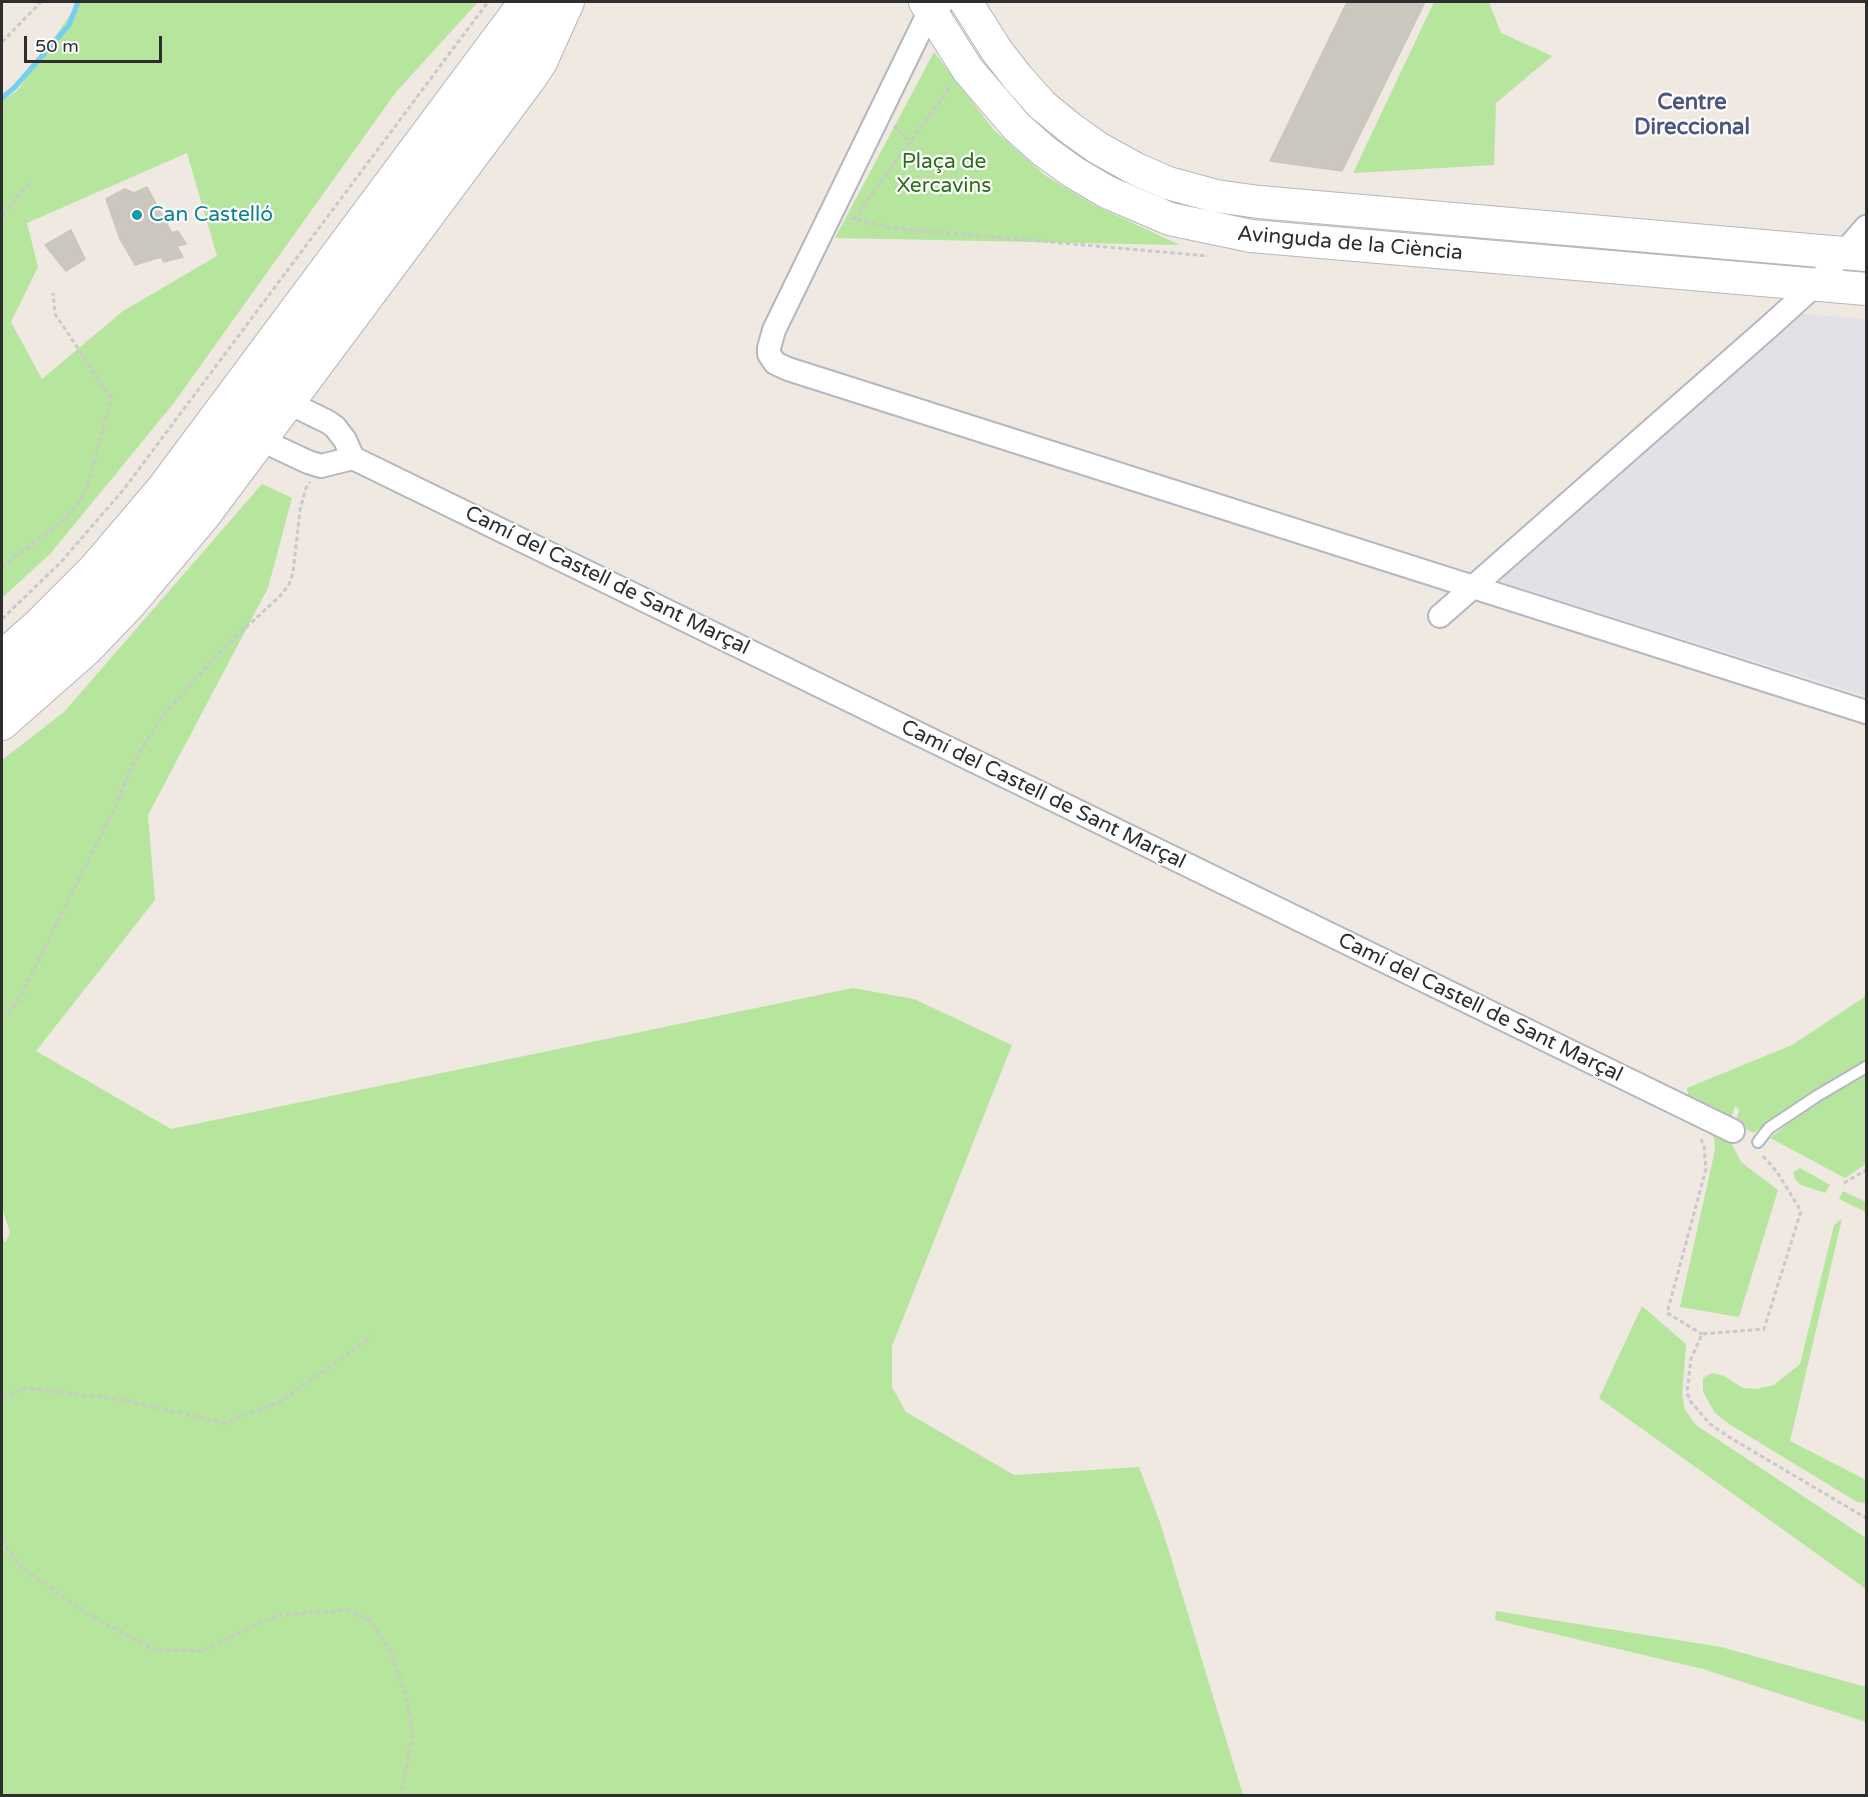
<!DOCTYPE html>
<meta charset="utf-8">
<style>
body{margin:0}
#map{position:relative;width:1868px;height:1797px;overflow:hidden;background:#efe9e1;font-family:"Varela Round",sans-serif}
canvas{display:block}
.frame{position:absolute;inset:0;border:3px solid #2e2e2e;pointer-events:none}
.scale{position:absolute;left:24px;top:36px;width:138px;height:27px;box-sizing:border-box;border:3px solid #2e2e2e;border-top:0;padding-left:8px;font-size:18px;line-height:21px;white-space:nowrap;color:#2e2e2e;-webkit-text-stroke:4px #fff;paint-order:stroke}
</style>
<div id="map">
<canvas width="1868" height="1797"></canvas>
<div class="frame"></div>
<div class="scale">50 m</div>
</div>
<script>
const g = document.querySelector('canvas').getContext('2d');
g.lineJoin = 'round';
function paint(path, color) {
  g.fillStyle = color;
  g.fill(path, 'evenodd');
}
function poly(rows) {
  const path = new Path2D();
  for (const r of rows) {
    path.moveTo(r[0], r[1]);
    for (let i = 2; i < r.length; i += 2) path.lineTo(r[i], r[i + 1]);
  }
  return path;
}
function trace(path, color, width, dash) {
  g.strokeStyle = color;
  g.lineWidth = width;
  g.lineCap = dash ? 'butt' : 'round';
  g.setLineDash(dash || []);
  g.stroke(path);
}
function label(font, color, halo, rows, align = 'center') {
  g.font = font + ' "Varela Round",sans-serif';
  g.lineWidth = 4.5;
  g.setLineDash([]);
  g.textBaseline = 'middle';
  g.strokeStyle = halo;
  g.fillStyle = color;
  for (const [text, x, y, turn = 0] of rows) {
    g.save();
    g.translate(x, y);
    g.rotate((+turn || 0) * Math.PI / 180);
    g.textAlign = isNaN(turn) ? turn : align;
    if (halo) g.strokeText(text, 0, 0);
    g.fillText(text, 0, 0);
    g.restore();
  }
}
const industrial = poly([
 [1803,314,1866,319,1866,696,1494,580]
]);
const green = poly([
 [79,2,478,2,396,92,173,404,51,553,2,598,2,101,18,90],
 [187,153,217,256,123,311,42,379,11,322,38,267,27,223],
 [1434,2,1489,2,1501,33,1552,56,1496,103,1494,165,1353,173],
 [934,52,994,130,1046,176,1094,205,1180,245,835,238],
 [262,484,292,498,268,588,148,815,155,900,36,1051,171,1129,853,988,914,999,1012,1045,892,1346,892,1387,906,1412,1014,1475,1139,1467,1161,1525,1243,1795,2,1795,2,1235,4,1241,6,1242,10,1232,2,1208,2,760,64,712],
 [1866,996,1866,1062,1781,1112,1754,1133,1735,1124,1739,1110,1735,1106,1727,1134,1741,1162,1778,1190,1739,1317,1680,1307,1715,1150,1714,1138,1705,1121,1689,1100,1687,1088,1792,1045],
 [1866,1072,1866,1164,1845,1178,1770,1138,1804,1111],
 [1800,1168,1830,1185,1825,1193,1801,1185,1795,1179,1793,1172],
 [1843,1191,1866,1202,1866,1212,1839,1199],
 [1842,1219,1790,1441,1866,1480,1866,1503,1857,1502,1729,1424,1715,1413,1703,1392,1703,1378,1712,1373,1724,1376,1743,1388,1757,1389,1774,1385,1800,1364,1834,1225],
 [1642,1306,1686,1344,1682,1395,1685,1410,1696,1425,1866,1538,1866,1589,1599,1398],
 [1496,1611,1721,1647,1866,1687,1866,1722,1703,1669,1495,1620]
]);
const stream = poly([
 [2,98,15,87,69,25,78,2]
]);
const building = poly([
 [1347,2,1425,2,1342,171,1270,161,1347,2],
 [147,187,172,233,178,231,186,244,177,246,183,257,164,262,161,257,135,265,120,239,106,199,125,189,134,193,147,187],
 [71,230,85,259,66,271,45,245,71,230]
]);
const path = poly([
 [2,42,41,2],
 [894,126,910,141],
 [2,215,31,182],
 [850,218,893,228,1208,256],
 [854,219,950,87],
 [2,567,67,517,82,498,90,478,111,398,55,314,53,293],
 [2,619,61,562,124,489,488,2],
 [2,1018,17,1003,116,805,134,762,161,718,221,651,283,593,289,584,293,573,300,510,306,488,310,482],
 [1701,1139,1704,1146,1706,1169,1667,1313,1702,1334],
 [1763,1156,1777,1172,1801,1211,1764,1329,1702,1334,1691,1359,1687,1393,1691,1402,1710,1424,1729,1437,1866,1518],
 [1844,1183,1866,1170],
 [2,1398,27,1388,123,1400,224,1423,280,1402,371,1337],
 [2,1540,21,1567,88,1614,155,1650,201,1651,278,1615,347,1610,370,1620,389,1649,405,1692,413,1733,401,1796]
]);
const lane = poly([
 [1758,1142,1769,1128,1817,1096,1866,1067]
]);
const street = poly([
 [943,2,930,10,774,330,769,348,769,354,775,363,788,369,1866,712],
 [289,403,328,422,335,427,345,440,353,458,1733,1131],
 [261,440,308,462,321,466,353,458],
 [1440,616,1771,325,1815,285,1866,227]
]);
const secondary = poly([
 [925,2,968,70,1017,127,1044,151,1073,172,1107,192,1170,219,1251,236,1866,289],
 [966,2,997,51,1018,78,1042,105,1070,128,1098,148,1136,169,1168,183,1216,196,1259,202,1866,255],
 [2,657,37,626,95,568,163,488,525,2],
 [2,693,81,620,157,536,553,5],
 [2,724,87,649,130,604,204,516,529,80,541,62,568,2]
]);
const markers = [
 [137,215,6,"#0f9aa8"]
];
const parkNames = [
 ["Plaça de",944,162],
 ["Xercavins",944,186]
];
const cultureNames = [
 ["Can Castelló",149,215]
];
const streetNames = [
 ["Avinguda de la Ciència",1350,244,5],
 ["Camí del Castell de Sant Marçal",607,581,26],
 ["Camí del Castell de Sant Marçal",1043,795,26],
 ["Camí del Castell de Sant Marçal",1480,1008,26]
];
const neighbourhoodNames = [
 ["Centre",1692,103],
 ["Direccional",1692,128]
];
paint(industrial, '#e3e1e8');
paint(green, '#b6e59e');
trace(stream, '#75cff0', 5);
paint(building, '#cbc7bf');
trace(building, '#cbc5ba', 1.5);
trace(lane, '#b4b7c1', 14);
trace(street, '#b4b7c1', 26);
trace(secondary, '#b4b7c1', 34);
trace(path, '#c9c9c9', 3, [4.5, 3]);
trace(lane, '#fff', 10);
trace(street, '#fff', 22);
trace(secondary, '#fff', 32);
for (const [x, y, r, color] of markers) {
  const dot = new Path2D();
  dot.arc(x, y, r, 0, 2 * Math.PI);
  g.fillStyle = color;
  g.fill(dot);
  trace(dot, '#fff', 2);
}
label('21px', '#2c6e1b', '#fff', parkNames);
label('21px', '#0d838f', '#fff', cultureNames, 'left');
label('21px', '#2e2e2e', '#fff', streetNames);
label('bold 22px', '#4d5680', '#fff', neighbourhoodNames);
</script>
